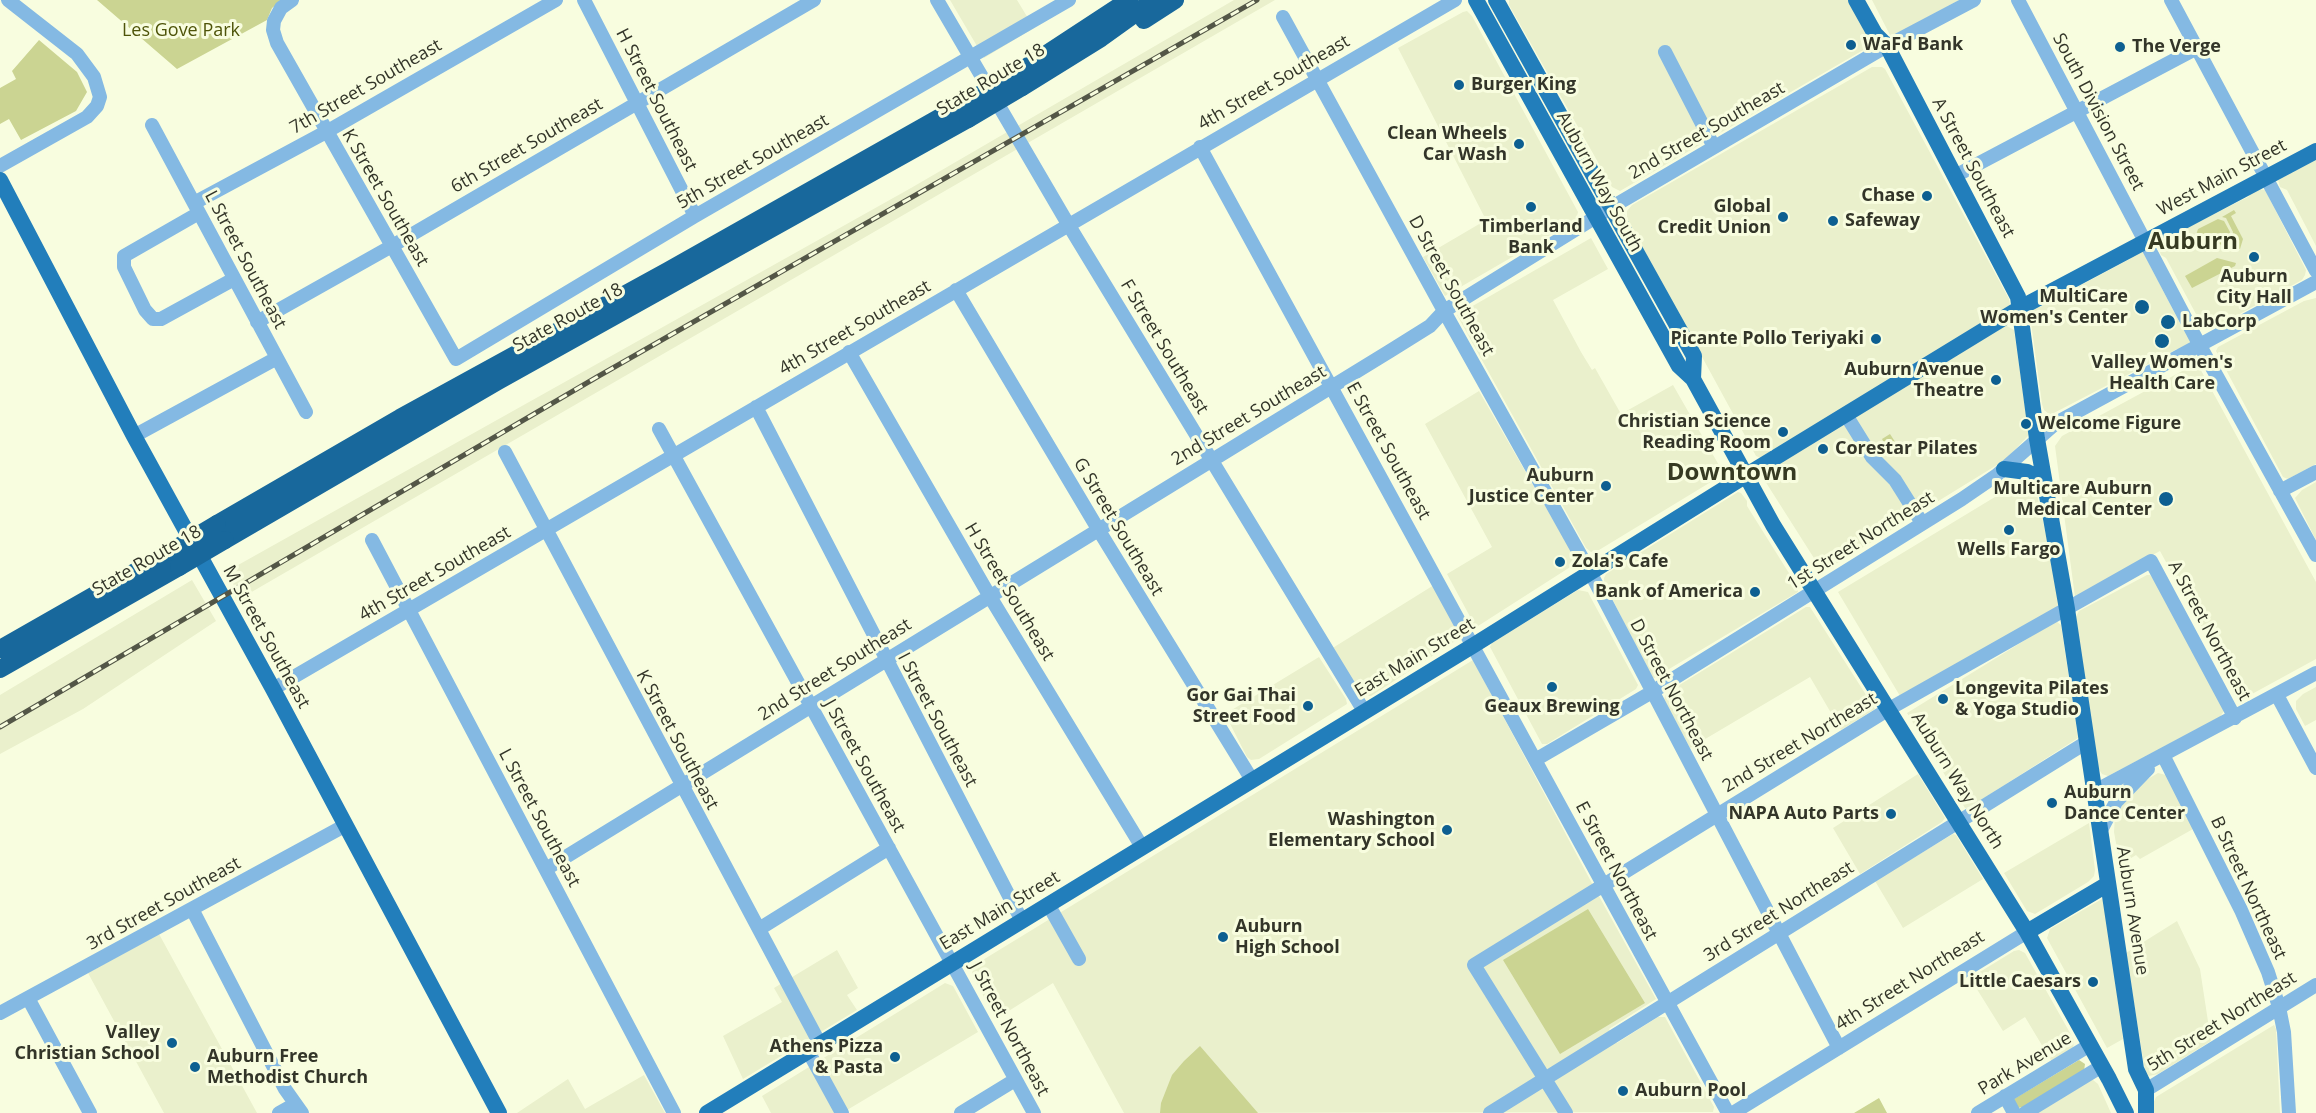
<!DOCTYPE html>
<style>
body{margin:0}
canvas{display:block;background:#f8fddf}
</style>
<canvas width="2316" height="1113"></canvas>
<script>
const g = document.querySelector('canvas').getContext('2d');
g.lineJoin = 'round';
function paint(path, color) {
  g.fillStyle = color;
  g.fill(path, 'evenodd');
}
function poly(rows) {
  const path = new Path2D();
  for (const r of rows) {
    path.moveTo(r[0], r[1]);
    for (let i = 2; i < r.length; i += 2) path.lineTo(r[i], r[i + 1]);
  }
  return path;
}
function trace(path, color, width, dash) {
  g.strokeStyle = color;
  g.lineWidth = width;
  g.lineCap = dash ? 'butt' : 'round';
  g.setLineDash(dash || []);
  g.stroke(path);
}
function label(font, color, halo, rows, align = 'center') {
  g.font = font + ' "Open Sans",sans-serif';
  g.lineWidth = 6;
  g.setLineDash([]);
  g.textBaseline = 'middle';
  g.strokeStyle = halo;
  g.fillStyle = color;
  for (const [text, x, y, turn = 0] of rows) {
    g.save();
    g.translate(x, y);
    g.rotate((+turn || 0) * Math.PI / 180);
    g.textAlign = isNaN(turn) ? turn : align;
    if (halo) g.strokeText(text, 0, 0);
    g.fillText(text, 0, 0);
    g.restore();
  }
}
const built = poly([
 [950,0,1017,0,1034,28,984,58],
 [1234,0,1275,0,236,601,231,569,911,188],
 [1509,0,1852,0,1870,38,1870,43,1865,49,1620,191,1612,187,1509,5],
 [1872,0,1959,0,1891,37],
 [1467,11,1472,16,1578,212,1576,220,1445,296,1423,257,1486,220,1398,48,1463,12],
 [1872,67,1882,67,1885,69,2009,299,2010,305,1763,459,1756,456,1627,219,1627,211,1632,205],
 [2316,160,2316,246,2287,190,2280,187,2278,180],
 [2256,189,2265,190,2306,270,2305,275,2302,280,2212,329,2204,329,2166,258,2161,255,2158,246,2164,239,2248,197],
 [1591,238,1608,269,1553,300,1581,352,1592,370,1595,368,1621,414,1673,385,1724,474,1599,550,1591,552,1586,548,1457,315],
 [2143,252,2183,329,2188,331,2191,339,2189,344,2183,350,2177,349,2050,415,2044,410,2042,404,2030,315,2031,309,2037,306,2040,307,2130,259,2134,254],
 [2316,298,2316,464,2288,479,2283,477,2216,351,2218,347,2304,301],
 [2005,325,2014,330,2029,434,2027,437,2005,460,1836,564,1825,569,1819,566,1765,481,1765,469],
 [2197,363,2316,582,2316,659,2241,700,2160,551,2075,597,2055,446,2062,436],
 [1479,391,1575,558,1575,564,1478,626,1474,624,1447,574,1492,547,1425,424],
 [2023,480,2030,481,2036,490,2059,594,2059,603,2057,607,1900,696,1838,592],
 [2316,482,2316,540,2295,498,2302,490],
 [1738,492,1741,493,1747,501,1747,506,1797,586,1798,592,1654,678,1651,677,1604,582,1604,578,1606,574],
 [2147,575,2150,575,2153,578,2224,711,2220,717,2108,776,2102,774,2098,768,2075,618,2079,611],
 [192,580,216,621,83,709,0,754,0,695],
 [1434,585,1463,636,1371,696,1361,696,1331,649],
 [1578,590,1588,592,1591,598,1638,685,1636,689,1547,744,1542,744,1490,647,1492,643],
 [1806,607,1810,607,1875,709,1841,730,1810,677,1690,748,1664,700,1665,696,1668,692],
 [2056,621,2061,625,2078,738,1970,807,1965,808,1907,713],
 [1319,657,1346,699,1347,704,1259,759,1251,760,1247,757,1225,714],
 [1473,660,1595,889,1656,999,1609,1029,1617,1043,1658,1017,1665,1017,1714,1107,1713,1112,1124,1113,1053,983,996,1019,972,975,973,966],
 [2316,687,2316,720,2305,726,2296,709,2296,701,2303,694],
 [2158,773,2166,775,2193,829,2140,859,2136,855,2120,865,2114,832,2115,816,2136,786],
 [1918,774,1945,818,1942,822,1860,874,1833,828],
 [2089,823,2095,870,2094,876,2088,882,2035,914,2027,911,2004,873],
 [1953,834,1956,835,1983,879,1903,928,1875,881],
 [2102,899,2105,904,2123,1039,2107,1048,2047,938,2050,929],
 [2177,921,2200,969,2211,1041,2158,1074,2149,1076,2146,1073,2144,1065,2126,953],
 [159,934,257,1113,164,1113,88,973],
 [837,950,858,988,847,995,857,1010,743,1079,723,1036,782,1002,774,988],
 [2019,950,2025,953,2074,1040,2073,1049,2052,1062,2025,1017,2003,1031,1970,978,2014,951],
 [945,983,953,986,978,1032,842,1113,771,1113,762,1096],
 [2274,1025,2276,1029,2280,1113,2152,1113,2153,1104,2156,1097],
 [644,1075,665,1113,517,1113,568,1079,585,1109],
 [2093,1080,2098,1084,2111,1113,2036,1113,2087,1081]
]);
const green = poly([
 [97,0,283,0,272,8,267,20,177,69],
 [39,40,77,72,87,92,76,111,21,140,9,119,0,124,0,88,16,79,12,71],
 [2234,210,2236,213,2231,216,2243,239,2240,249,2229,246,2233,232,2226,218,2222,217],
 [2218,219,2224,221,2230,232,2226,246,2219,244,2219,241,2196,235,2198,229],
 [2217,258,2236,263,2235,266,2192,288,2185,276],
 [1890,434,1899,448,1890,454,1882,439],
 [1588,909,1645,1003,1560,1054,1503,960],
 [1200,1046,1258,1113,1160,1113,1161,1103,1172,1075,1184,1061],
 [2079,1060,2085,1064,2084,1071,2023,1107,2018,1108,2014,1103,2014,1099],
 [1879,1098,1887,1113,1854,1113]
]);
const minor = poly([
 [292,0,281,8,274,21,273,30,277,43,456,359,695,216,1069,0],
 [584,0,695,216],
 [937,0,1068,224,1364,711],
 [2018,0,2199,344,2316,555],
 [2171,0,2316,271],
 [1283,17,1444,311,1590,572,1839,1048],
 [1665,52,1714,147],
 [152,125,306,412],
 [1200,147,1728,1113],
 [0,166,87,117,97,106,100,97,94,77,77,54,8,0],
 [1955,176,2197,48],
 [194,203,326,132,556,0],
 [199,213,124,256,124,267,145,310,153,319,161,319,234,279],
 [956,290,1098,529,1252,780],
 [257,322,392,246,814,0],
 [849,352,989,595,1142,847],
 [756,407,1022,921],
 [1846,415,1872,457,1895,480,1922,523],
 [659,429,1034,1113],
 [134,436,277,358],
 [505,452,820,1044],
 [2280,491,2316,472],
 [372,540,674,1113],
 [273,689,1455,0],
 [2277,695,2316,768],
 [2163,755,2241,910,2268,972,2279,1007,2284,1032,2289,1113],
 [1535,760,1652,692,1962,499,1997,475,2056,423,2316,282],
 [2095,791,2316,673],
 [2100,832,2116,802,2148,769],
 [546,869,1390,351,1430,326,1444,311,1612,207,1887,46,1974,0],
 [1048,904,1079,959],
 [192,909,285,1089,302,1113],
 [759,929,889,848],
 [28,998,90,1113],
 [0,1013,346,825],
 [808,1051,842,1113],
 [2146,1090,2316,985],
 [2005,1096,2014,1113],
 [279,1113,295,1104],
 [961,1113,1015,1080],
 [1490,1113,2087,742],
 [1566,1113,1474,965,1889,709,2151,561,2235,718],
 [1733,1113,2027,932],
 [1978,1113,2090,1045],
 [2025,1113,2102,1066]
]);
const major = poly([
 [1476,0,1679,366,1693,379,1773,525,2027,932,2109,1079,2126,1113],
 [1496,0,1694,356,1693,379],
 [1856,0,1875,34,1887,46,2018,297,2037,439,2067,609,2136,1069,2146,1090,2146,1113],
 [0,180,134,436,273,689,499,1113],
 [2004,469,2027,472,2033,475,2046,488],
 [2027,932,2108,884],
 [707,1113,1474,645,1745,476,2020,308,2316,151]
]);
const highway = poly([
 [1144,20,1175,0],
 [1013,76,1129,0],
 [1022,87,1101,38,1154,0],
 [217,524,400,418,668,271,960,106],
 [225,540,498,381,968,119],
 [0,649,170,552],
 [0,669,179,567]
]);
const rail = poly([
 [0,727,597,377,1257,0]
]);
const highwayBridge = poly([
 [960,106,1013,76],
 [968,119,1022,87],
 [170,552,217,524],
 [179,567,225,540]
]);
const markers = [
 [1851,45,6,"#0d5f91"],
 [2120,47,6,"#0d5f91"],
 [1459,85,6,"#0d5f91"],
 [1519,144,6,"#0d5f91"],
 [1927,196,6,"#0d5f91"],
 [1531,207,6,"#0d5f91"],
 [1783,217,6,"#0d5f91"],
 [1833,221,6,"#0d5f91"],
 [2254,257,6,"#0d5f91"],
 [2142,307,8,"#0d5f91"],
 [2168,322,8,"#0d5f91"],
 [1876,339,6,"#0d5f91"],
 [2162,341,8,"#0d5f91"],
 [1996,380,6,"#0d5f91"],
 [2026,424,6,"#0d5f91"],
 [1783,432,6,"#0d5f91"],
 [1823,449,6,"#0d5f91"],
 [1606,486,6,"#0d5f91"],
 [2166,499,8,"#0d5f91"],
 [2009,530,6,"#0d5f91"],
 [1560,562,6,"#0d5f91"],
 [1755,592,6,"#0d5f91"],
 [1552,687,6,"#0d5f91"],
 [1943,699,6,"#0d5f91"],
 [1308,706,6,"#0d5f91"],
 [2052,803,6,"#0d5f91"],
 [1891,814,6,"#0d5f91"],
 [1447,830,6,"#0d5f91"],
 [1223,937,6,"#0d5f91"],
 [2093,982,6,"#0d5f91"],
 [172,1043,6,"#0d5f91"],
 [895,1057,6,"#0d5f91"],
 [195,1067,6,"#0d5f91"],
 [1623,1091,6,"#0d5f91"]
];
const parkNames = [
 ["Les Gove Park",181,31]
];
const poiNames = [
 ["WaFd Bank",1863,45,"left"],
 ["The Verge",2132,47,"left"],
 ["Burger King",1471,85,"left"],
 ["Clean Wheels",1507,134],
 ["Car Wash",1507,155],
 ["Chase",1915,196],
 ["Global",1771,207],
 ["Credit Union",1771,228],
 ["Safeway",1845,221,"left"],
 ["Timberland",1531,227,"center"],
 ["Bank",1531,248,"center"],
 ["Auburn",2254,277,"center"],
 ["City Hall",2254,298,"center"],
 ["MultiCare",2128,297],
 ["Women's Center",2128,318],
 ["LabCorp",2182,322,"left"],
 ["Picante Pollo Teriyaki",1864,339],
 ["Valley Women's",2162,363,"center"],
 ["Health Care",2162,384,"center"],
 ["Auburn Avenue",1984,370],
 ["Theatre",1984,391],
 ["Christian Science",1771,422],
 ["Reading Room",1771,443],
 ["Welcome Figure",2038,424,"left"],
 ["Corestar Pilates",1835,449,"left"],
 ["Auburn",1594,476],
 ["Justice Center",1594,497],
 ["Multicare Auburn",2152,489],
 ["Medical Center",2152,510],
 ["Wells Fargo",2009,550,"center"],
 ["Zola's Cafe",1572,562,"left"],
 ["Bank of America",1743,592],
 ["Longevita Pilates",1955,689,"left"],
 ["& Yoga Studio",1955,710,"left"],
 ["Gor Gai Thai",1296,696],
 ["Street Food",1296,717],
 ["Geaux Brewing",1552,707,"center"],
 ["Auburn",2064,793,"left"],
 ["Dance Center",2064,814,"left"],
 ["NAPA Auto Parts",1879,814],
 ["Washington",1435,820],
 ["Elementary School",1435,841],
 ["Auburn",1235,927,"left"],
 ["High School",1235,948,"left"],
 ["Little Caesars",2081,982],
 ["Valley",160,1033],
 ["Christian School",160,1054],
 ["Athens Pizza",883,1047],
 ["& Pasta",883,1068],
 ["Auburn Free",207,1057,"left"],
 ["Methodist Church",207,1078,"left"],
 ["Auburn Pool",1635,1091,"left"]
];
const streetNames = [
 ["State Route 18",991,80,-31],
 ["4th Street Southeast",1274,83,-30],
 ["7th Street Southeast",366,87,-30],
 ["H Street Southeast",656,100,63],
 ["South Division Street",2098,112,62],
 ["2nd Street Southeast",1707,131,-30],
 ["6th Street Southeast",527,146,-30],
 ["5th Street Southeast",753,162,-30],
 ["A Street Southeast",1973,168,62],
 ["West Main Street",2222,178,-28],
 ["Auburn Way South",1599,182,61],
 ["K Street Southeast",385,198,60],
 ["L Street Southeast",245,260,62],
 ["D Street Southeast",1451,286,61],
 ["State Route 18",568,318,-29],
 ["4th Street Southeast",855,328,-30],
 ["F Street Southeast",1164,347,59],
 ["2nd Street Southeast",1249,416,-31],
 ["E Street Southeast",1388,451,61],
 ["G Street Southeast",1118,527,59],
 ["1st Street Northeast",1861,541,-32],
 ["State Route 18",147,561,-30],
 ["4th Street Southeast",435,574,-30],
 ["H Street Southeast",1009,592,59],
 ["A Street Northeast",2209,631,62],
 ["M Street Southeast",266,637,61],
 ["East Main Street",1415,658,-31],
 ["2nd Street Southeast",835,670,-32],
 ["D Street Northeast",1671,690,62],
 ["I Street Southeast",937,720,62],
 ["K Street Southeast",677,740,62],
 ["2nd Street Northeast",1800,743,-31],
 ["J Street Southeast",864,766,61],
 ["Auburn Way North",1957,781,58],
 ["L Street Southeast",539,818,62],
 ["E Street Northeast",1616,871,62],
 ["B Street Northeast",2248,888,65],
 ["3rd Street Southeast",164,904,-29],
 ["East Main Street",1000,911,-31],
 ["Auburn Avenue",2132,911,81],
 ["3rd Street Northeast",1779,912,-32],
 ["4th Street Northeast",1910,981,-32],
 ["5th Street Northeast",2222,1022,-32],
 ["J Street Northeast",1009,1029,62],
 ["Park Avenue",2025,1064,-31]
];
const districtNames = [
 ["Auburn",2193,242],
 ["Downtown",1732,473]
];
paint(built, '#eaf0cc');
paint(green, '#cbd492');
trace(minor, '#84b9e3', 14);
trace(major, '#227ebb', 16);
trace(highway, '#18689c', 18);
trace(rail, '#535647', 5);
trace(rail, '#f8fddf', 3, [9]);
trace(highwayBridge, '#18689c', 18);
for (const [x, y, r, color] of markers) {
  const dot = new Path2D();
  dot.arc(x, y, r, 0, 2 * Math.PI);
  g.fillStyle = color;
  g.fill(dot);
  trace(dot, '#f8fddf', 2);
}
label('18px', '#4e5409', '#f8fddf', parkNames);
label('bold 18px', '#333529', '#f8fddf', poiNames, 'right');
label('18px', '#333529', '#f8fddf', streetNames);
label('bold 24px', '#363a22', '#f8fddf', districtNames);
</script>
